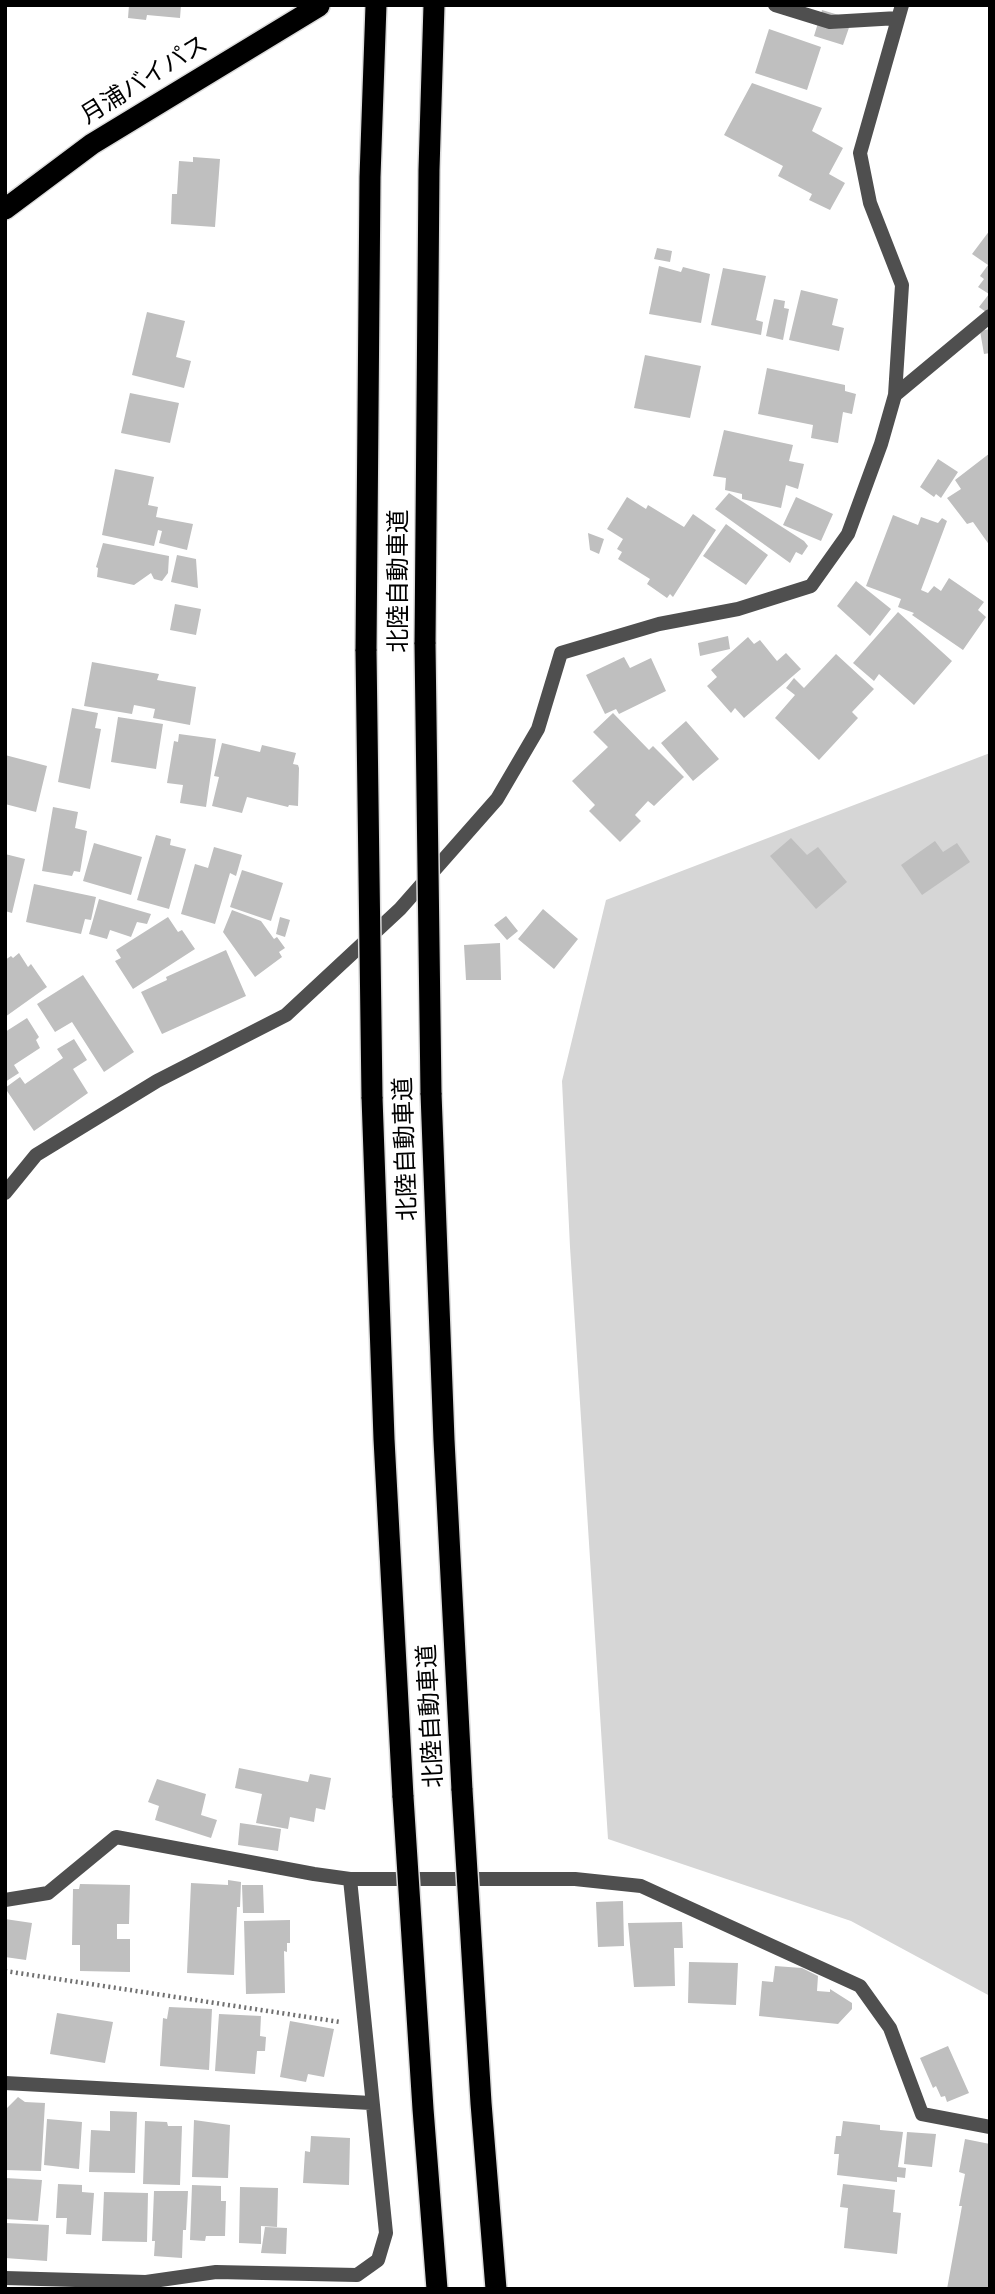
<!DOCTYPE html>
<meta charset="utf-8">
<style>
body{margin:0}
#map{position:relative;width:995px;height:2294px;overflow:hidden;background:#fff;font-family:"Sofia Sans Condensed",sans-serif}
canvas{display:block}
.frame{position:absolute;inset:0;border:7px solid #000;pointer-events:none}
</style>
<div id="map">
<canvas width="995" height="2294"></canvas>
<div class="frame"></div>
</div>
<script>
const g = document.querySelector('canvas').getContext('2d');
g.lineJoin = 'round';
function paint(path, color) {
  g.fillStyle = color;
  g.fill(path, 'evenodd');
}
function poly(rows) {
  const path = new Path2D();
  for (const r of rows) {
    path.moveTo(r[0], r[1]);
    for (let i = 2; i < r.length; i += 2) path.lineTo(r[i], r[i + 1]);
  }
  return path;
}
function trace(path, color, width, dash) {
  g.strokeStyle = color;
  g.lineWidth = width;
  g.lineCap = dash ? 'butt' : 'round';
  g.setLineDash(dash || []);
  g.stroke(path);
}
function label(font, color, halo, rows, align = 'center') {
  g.font = font + ' "Sofia Sans Condensed","Noto Sans JP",sans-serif';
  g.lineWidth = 5;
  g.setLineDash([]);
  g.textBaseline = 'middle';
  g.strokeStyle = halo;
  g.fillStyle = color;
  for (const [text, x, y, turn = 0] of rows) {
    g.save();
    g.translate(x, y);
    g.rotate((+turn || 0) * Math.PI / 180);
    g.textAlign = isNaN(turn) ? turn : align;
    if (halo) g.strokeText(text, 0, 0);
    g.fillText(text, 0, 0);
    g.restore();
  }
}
const green = poly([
 [990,753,990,1996,851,1921,608,1839,570,1247,562,1081,606,900]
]);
const building = poly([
 [129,5,181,5,180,18,147,15,146,20,128,18],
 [822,10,852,19,843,45,814,36],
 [769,29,821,47,807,90,755,73],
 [752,83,822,108,812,131,843,148,829,174,845,183,830,210,809,200,812,194,778,176,783,166,724,135],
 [193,157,220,159,215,227,171,224,172,194,177,194,179,161,193,162],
 [990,230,990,315,979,307,989,294,978,287,984,279,980,276,988,265,972,254],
 [657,248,672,251,670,262,654,259],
 [659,266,681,272,683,267,710,274,701,323,649,314],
 [723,268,766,276,756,320,763,322,761,335,711,325],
 [801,290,838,299,832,325,844,328,839,351,789,340],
 [774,299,785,301,784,308,789,309,783,340,766,336],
 [147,312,185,321,176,357,191,361,184,388,132,375],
 [990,329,990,353,984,354,980,331],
 [645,355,701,366,690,418,634,408],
 [767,368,845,385,845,391,856,394,852,414,843,412,838,443,811,438,813,425,758,414],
 [130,393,179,403,170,443,121,433],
 [724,430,793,445,789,461,804,464,798,489,786,485,781,508,742,499,742,494,725,490,726,478,713,476],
 [990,453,990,546,973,522,967,524,947,498,961,489,955,480],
 [938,459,958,472,941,498,936,494,934,497,920,487],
 [115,469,154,477,148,505,158,507,156,517,193,524,187,550,159,543,162,531,158,530,154,546,102,535],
 [729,493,804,541,808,546,802,555,796,552,790,563,715,509],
 [627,497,646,509,648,505,684,527,693,514,716,530,673,597,670,594,667,598,647,584,650,579,618,559,622,552,617,549,623,539,607,529],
 [796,497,833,514,821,541,783,525],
 [893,515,918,525,921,517,938,523,942,518,947,521,921,590,928,593,934,586,941,591,949,578,984,602,978,610,986,617,963,650,912,615,914,613,898,607,901,599,866,586],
 [726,524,768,555,746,585,703,556],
 [588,533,604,539,599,554,590,550],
 [103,543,169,556,168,573,162,581,154,579,151,573,134,585,97,577,98,568,96,567],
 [177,555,196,559,198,588,171,582],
 [856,581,891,609,870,636,837,606],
 [175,604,201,609,196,635,170,630],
 [898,612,952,661,914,705,879,674,874,681,853,663],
 [728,636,730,649,700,656,698,643],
 [748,637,754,644,760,640,777,661,786,653,801,669,744,718,735,708,731,713,707,686,717,677,711,670],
 [836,654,874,689,852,712,858,718,819,760,775,718,795,695,786,688,794,678,804,688],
 [624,657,630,668,651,658,666,691,619,714,616,709,605,714,586,675],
 [92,662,159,674,157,680,196,687,190,725,153,718,155,709,134,705,132,714,84,706],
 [72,708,98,713,95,728,101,729,90,789,58,782],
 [613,713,649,750,653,746,684,777,654,806,648,801,635,815,641,821,620,842,589,811,595,805,572,781,608,747,593,732],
 [118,717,163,724,156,769,111,762],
 [686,721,719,759,693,781,661,743],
 [179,734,216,739,206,807,180,803,183,785,167,783,174,741,178,742],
 [222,743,260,752,262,745,296,753,293,764,298,765,299,768,298,806,289,805,288,807,247,797,242,813,212,806,219,777,214,776],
 [5,755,47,766,36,812,5,804],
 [53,807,78,812,75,828,87,831,80,872,74,871,72,876,42,871],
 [156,835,171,839,170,845,186,849,169,909,137,900],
 [791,838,807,855,818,847,847,882,816,909,770,856],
 [935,841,943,852,957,843,970,862,922,895,901,865],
 [94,843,142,857,131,895,83,881],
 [214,847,242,855,236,876,230,873,215,924,181,914,195,864,208,868],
 [5,854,25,859,12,913,5,911],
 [242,870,283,883,271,921,230,907],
 [34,884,96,897,91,920,85,919,81,934,26,922],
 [99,899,151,914,147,924,137,922,131,937,110,930,107,939,89,934],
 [543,909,578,939,554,969,518,939],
 [232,910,261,921,274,939,277,937,285,948,279,952,282,957,255,977,223,932],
 [506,916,518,931,507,940,494,925],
 [168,917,178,932,182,930,195,949,133,989,115,961,121,958,116,950],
 [280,917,290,920,285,937,276,934],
 [500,943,501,980,466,980,464,945],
 [226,950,246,996,162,1034,141,992,167,980,166,977],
 [19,953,28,967,31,964,47,987,5,1017,5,960,11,956,13,958],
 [83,975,134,1052,104,1072,72,1022,55,1032,37,1004],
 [27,1018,39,1037,36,1040,40,1048,14,1065,19,1073,5,1082,5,1032],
 [74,1039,87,1060,73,1069,88,1093,34,1131,5,1088,20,1077,25,1084,63,1058,57,1049],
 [239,1768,308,1782,310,1774,331,1778,325,1810,316,1808,314,1822,290,1817,288,1829,256,1823,262,1794,235,1788],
 [157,1779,206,1794,201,1815,217,1820,211,1838,155,1820,159,1806,148,1802],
 [240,1823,281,1829,278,1851,238,1845],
 [228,1880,241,1882,240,1907,237,1907,234,1975,187,1973,191,1883,228,1885],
 [80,1884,130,1885,129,1924,117,1924,117,1939,130,1939,130,1972,80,1971,80,1945,72,1945,73,1889,79,1889],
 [242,1885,263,1885,264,1913,243,1913],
 [623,1901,624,1946,598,1947,596,1902],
 [5,1919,32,1923,26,1960,5,1957],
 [290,1920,290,1943,287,1943,287,1952,284,1951,285,1993,246,1994,244,1921],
 [682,1922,683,1948,674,1948,675,1986,634,1987,628,1923],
 [689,1962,738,1963,736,2005,688,2003],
 [775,1966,802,1968,818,1976,817,1991,830,1992,830,1989,852,2003,852,2009,838,2024,759,2016,762,1981,773,1982],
 [169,2007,212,2009,209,2070,160,2066,163,2018,167,2019],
 [57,2013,113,2022,105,2063,50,2054],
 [219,2014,261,2016,260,2036,266,2037,265,2051,257,2051,255,2074,215,2071],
 [290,2021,334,2029,324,2077,308,2074,306,2082,280,2077],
 [948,2046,969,2093,947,2102,945,2096,941,2097,936,2086,933,2088,920,2058],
 [18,2097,25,2102,45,2103,41,2171,5,2170,5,2110],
 [110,2111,137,2112,135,2173,89,2172,91,2130,110,2131],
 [47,2119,82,2122,79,2169,44,2165],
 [194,2120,230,2125,228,2178,192,2177],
 [145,2121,167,2122,168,2126,182,2126,180,2185,143,2184],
 [843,2121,880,2125,880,2130,903,2132,898,2167,906,2168,905,2178,897,2177,897,2182,837,2175,839,2154,834,2154,836,2136,841,2136],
 [907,2132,936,2134,932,2167,904,2164],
 [311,2136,350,2138,349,2185,303,2183,305,2151,310,2152],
 [965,2139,990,2144,990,2278,988,2289,947,2289,962,2206,959,2206,965,2174,959,2172],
 [5,2178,42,2180,38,2221,5,2219],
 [58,2184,82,2185,82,2192,94,2193,91,2235,66,2234,67,2218,56,2218],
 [843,2184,895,2190,893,2212,901,2213,897,2254,844,2248,848,2208,840,2207],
 [192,2185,221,2186,221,2201,226,2201,225,2236,206,2236,205,2241,190,2240],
 [240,2187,278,2188,277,2227,261,2226,261,2244,239,2243],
 [154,2191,188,2191,186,2230,183,2230,182,2258,154,2256,155,2241,152,2241],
 [104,2192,148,2193,147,2242,102,2241],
 [5,2223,49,2225,47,2261,5,2258],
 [265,2227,287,2228,286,2254,261,2253]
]);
const path = poly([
 [5,1971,340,2022]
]);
const street = poly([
 [775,5,830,22,898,18],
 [895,395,990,316],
 [5,1193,36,1155,157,1081,286,1015,400,909,497,799,538,729,561,653,659,624,738,609,811,586,848,534,881,444,895,395,902,285,870,203,860,153,902,5],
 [5,1900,48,1893,116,1837,314,1874,350,1879,575,1879,641,1886,860,1986,890,2028,922,2114,990,2127],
 [5,2083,371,2103],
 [5,2278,146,2282,216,2272,357,2275,378,2260,386,2233,350,1879]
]);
const highway = poly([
 [5,209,92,144,319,6],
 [425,644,429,170,434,5],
 [366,651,370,177,376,5],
 [431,1093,444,1440,462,1790],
 [372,1097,384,1439,403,1797]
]);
const highwayBridge = poly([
 [425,644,431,1093],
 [366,651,372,1097],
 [462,1790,481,2103,496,2289],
 [403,1797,423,2109,437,2289]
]);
const streetNames = [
 ["月浦バイパス",145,81,-32],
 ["北陸自動車道",400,581,-90],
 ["北陸自動車道",407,1149,-92],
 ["北陸自動車道",432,1716,-93]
];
paint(green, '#d6d6d6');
paint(building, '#bfbfbf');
trace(highway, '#dbdbdb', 24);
trace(path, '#717171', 4.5, [2, 3.5]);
trace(street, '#4f4f4f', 14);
trace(highway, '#000', 21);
trace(highwayBridge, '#dbdbdb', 24, []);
trace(highwayBridge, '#000', 21);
label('24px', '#000', '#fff', streetNames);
</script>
